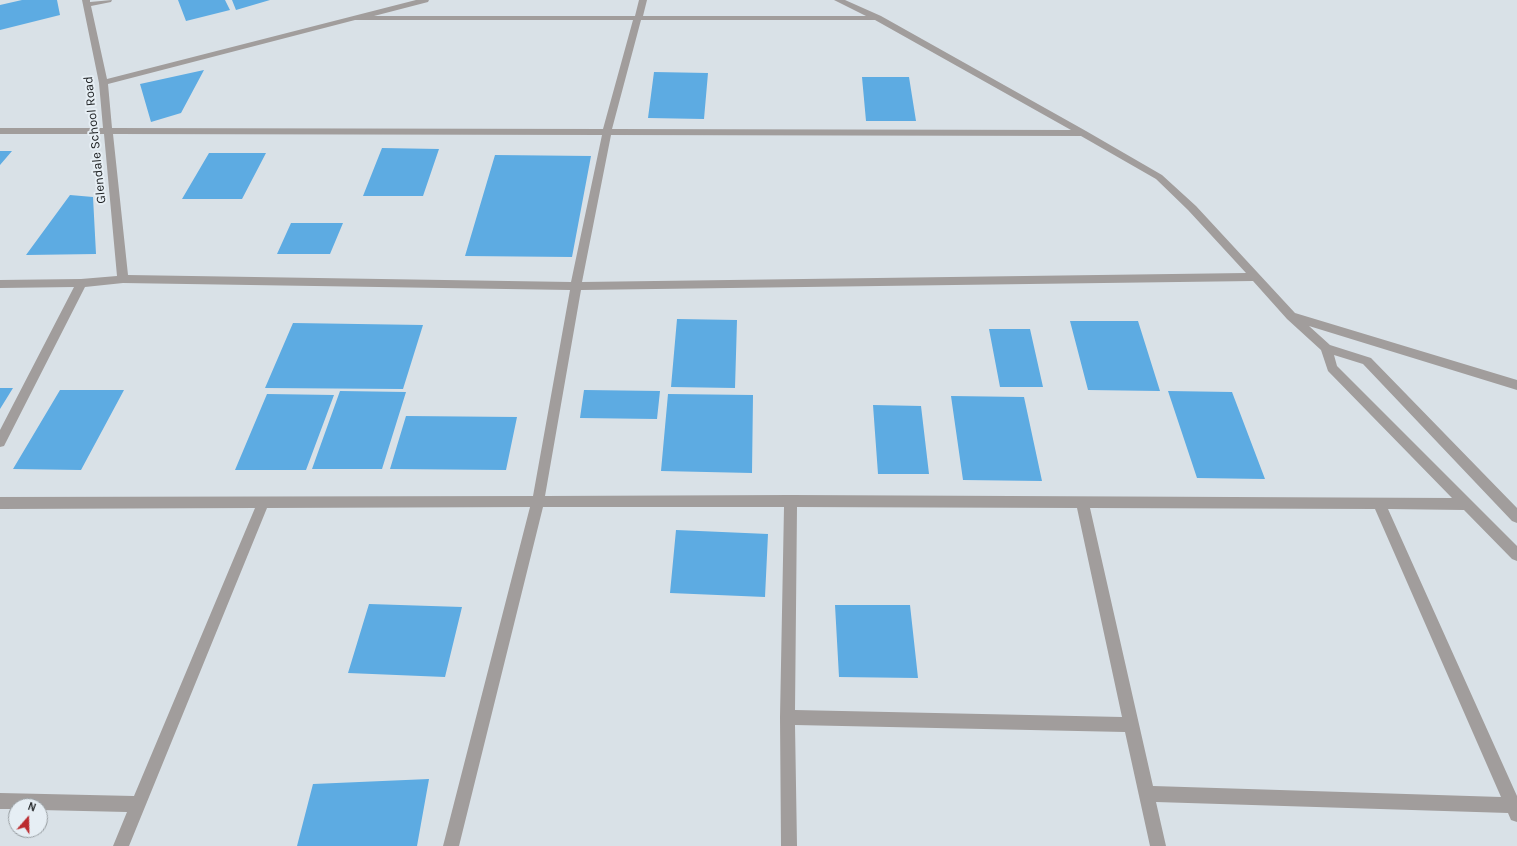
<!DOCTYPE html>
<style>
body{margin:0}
#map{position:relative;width:1517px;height:846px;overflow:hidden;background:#d9e1e7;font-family:Karla,sans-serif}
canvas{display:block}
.north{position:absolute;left:8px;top:798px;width:40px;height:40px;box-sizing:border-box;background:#e6eef4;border:1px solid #979da1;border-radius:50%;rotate:20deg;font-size:11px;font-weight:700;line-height:16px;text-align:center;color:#202325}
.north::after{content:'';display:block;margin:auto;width:14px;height:18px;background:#bb2b2f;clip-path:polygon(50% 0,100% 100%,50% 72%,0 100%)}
</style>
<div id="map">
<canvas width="1517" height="846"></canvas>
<div class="north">N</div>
</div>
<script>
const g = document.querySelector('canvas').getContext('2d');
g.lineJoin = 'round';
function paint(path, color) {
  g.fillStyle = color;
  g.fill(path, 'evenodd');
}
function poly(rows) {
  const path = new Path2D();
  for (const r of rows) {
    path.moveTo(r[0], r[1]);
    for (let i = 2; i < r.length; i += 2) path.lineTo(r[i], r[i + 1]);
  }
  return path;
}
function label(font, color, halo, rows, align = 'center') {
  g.font = font + ' Karla,sans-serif';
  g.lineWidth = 4;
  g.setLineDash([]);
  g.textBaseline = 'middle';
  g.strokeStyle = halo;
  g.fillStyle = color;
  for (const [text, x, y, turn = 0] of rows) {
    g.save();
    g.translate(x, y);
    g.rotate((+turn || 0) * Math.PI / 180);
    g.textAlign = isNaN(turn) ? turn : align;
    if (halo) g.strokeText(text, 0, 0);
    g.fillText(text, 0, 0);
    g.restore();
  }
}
const building = poly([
 [22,0,57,0,60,15,0,30,0,5],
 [178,0,225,0,230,10,186,21],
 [232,0,270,0,236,10],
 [204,70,181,113,151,122,140,84],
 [654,72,708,73,704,119,648,118],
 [862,77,909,77,916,121,866,121],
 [382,148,439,149,423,196,363,196],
 [0,151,12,151,0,165],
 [209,153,266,153,242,199,182,199],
 [495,155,591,156,572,257,465,256],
 [70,195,93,197,96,254,26,255],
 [291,223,343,223,330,254,277,254],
 [677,319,737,320,735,388,671,387],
 [1070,321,1138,321,1160,391,1088,390],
 [293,323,423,325,403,389,265,388],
 [989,329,1030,329,1043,387,1000,387],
 [0,388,13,388,0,409],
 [60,390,124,390,81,470,13,469],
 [584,390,660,391,657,419,580,418],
 [340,391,406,392,382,469,312,469],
 [1168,391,1232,392,1265,479,1197,478],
 [267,394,334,395,306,470,235,470],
 [668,394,753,395,752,473,661,471],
 [951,396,1024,397,1042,481,963,480],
 [873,405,921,406,929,474,878,474],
 [406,416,517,417,506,470,390,469],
 [676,530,768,534,765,597,670,593],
 [369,604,462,607,445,677,348,673],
 [835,605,910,605,918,678,839,677],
 [429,779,417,846,297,846,313,784]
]);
const street = poly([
 [82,0,90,0,90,2,112,0,111,2,91,6,107,79,416,0,429,0,428,2,374,16,635,16,639,0,647,0,643,16,866,16,834,0,845,0,881,16,1086,131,1162,175,1196,206,1295,313,1517,380,1517,390,1309,326,1330,345,1371,358,1517,508,1517,523,1512,521,1363,364,1334,355,1337,366,1517,546,1517,561,1512,559,1464,510,1388,509,1517,796,1517,822,1511,820,1508,813,1156,802,1166,846,1150,846,1125,732,795,725,797,846,781,846,780,717,784,507,543,507,459,846,443,846,530,507,267,508,129,846,113,846,127,812,40,810,40,806,16,806,16,809,0,809,0,793,134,796,255,508,0,509,0,497,533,496,570,290,123,283,85,287,4,446,0,447,0,430,74,287,0,288,0,280,81,279,117,276,104,134,0,134,0,128,103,128,99,83,82,0],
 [355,20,633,20,603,129,112,128,108,84,355,20],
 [641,20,875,20,1071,130,612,129,641,20],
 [113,134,602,135,571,282,128,275,113,134],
 [611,135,1081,136,1156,179,1188,210,1246,273,582,282,611,135],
 [1253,281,1287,319,1321,350,1328,371,1452,498,791,495,545,496,581,290,1253,281],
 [797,507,1077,508,1122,717,795,710,797,507],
 [1090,508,1375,509,1501,797,1153,786,1090,508]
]);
const farStreetnames = [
 ["Glendale School Road",95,140,-96]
];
paint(building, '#5dabe2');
paint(street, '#a19d9c');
label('13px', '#202325', '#e6eef4', farStreetnames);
</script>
